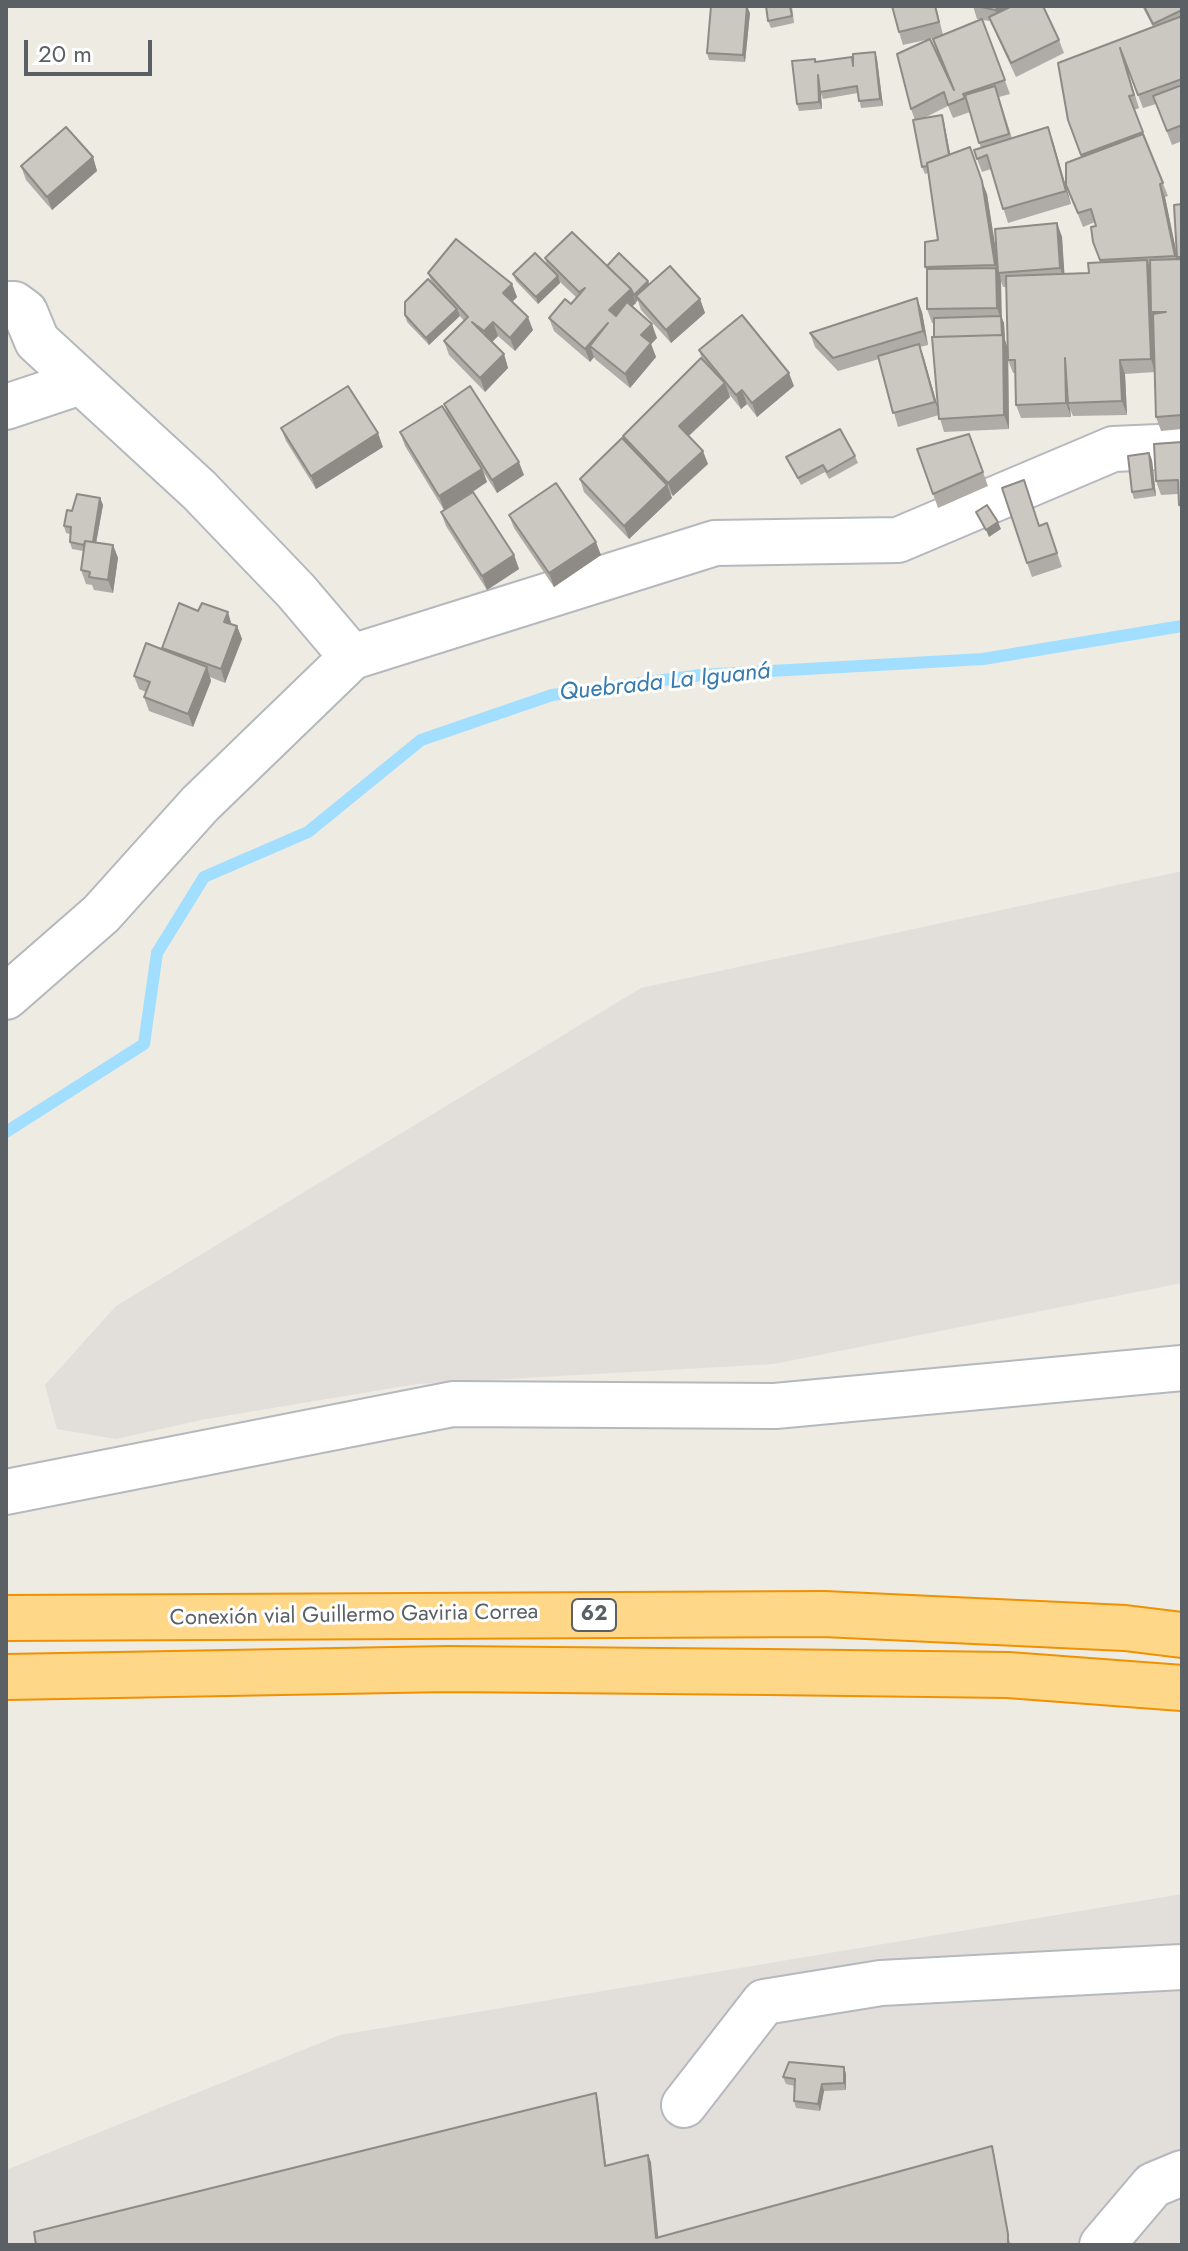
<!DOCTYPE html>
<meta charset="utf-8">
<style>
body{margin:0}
#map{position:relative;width:1188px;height:2251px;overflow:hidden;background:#eeebe2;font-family:Jost,sans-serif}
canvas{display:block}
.frame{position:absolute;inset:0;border:8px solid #5b6064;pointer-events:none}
.scale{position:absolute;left:24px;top:40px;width:128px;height:36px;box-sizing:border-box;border:4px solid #5b6064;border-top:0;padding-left:10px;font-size:24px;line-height:28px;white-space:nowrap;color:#5b6064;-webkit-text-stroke:6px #fff;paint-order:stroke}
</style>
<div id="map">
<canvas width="1188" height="2251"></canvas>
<div class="frame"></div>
<div class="scale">20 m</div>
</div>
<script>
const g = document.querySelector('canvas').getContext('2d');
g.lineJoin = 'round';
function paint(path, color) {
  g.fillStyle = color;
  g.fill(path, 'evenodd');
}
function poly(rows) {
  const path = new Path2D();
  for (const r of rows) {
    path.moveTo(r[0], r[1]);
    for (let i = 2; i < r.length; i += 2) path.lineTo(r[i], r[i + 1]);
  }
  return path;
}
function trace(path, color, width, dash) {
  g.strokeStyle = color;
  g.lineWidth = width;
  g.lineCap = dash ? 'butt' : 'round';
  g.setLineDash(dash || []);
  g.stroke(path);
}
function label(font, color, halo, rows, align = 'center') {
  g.font = font + ' Jost,sans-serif';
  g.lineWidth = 6;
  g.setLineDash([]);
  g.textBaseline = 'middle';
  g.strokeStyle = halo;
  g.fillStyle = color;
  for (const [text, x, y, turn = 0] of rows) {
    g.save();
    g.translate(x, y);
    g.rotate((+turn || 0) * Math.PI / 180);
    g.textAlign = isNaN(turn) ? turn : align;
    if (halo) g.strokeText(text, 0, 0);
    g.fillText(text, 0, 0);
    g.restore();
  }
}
const industrial = poly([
 [1182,871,1182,1283,774,1364,417,1384,201,1420,116,1439,57,1429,45,1385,116,1306,641,988],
 [1182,1894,1182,2245,6,2245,6,2170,340,2035]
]);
const stream = poly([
 [6,1132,144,1044,157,953,204,877,308,832,421,740,552,695,701,675,983,659,1182,626]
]);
const minor = poly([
 [6,304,14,304,25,312,37,341,199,490,296,591,352,657,715,543,898,540,1113,449,1182,446],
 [6,407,81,382],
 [6,997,101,914,200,804,352,657],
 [6,1492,453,1404,775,1406,1182,1368],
 [684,2105,764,2002,881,1983,1182,1967],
 [1102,2245,1153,2185,1182,2173]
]);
const highway = poly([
 [6,1618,824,1614,1125,1628,1182,1635],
 [6,1677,449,1669,768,1672,1008,1675,1182,1688]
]);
const wall = poly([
 [792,6,794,23,771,28,768,21],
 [936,6,943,35,981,19,977,19,973,6,1043,6,1059,40,1064,53,1016,77,990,21,982,20,1010,94,999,97,1012,138,1048,127,1071,204,1008,223,991,169,982,172,977,159,981,148,970,112,953,118,948,106,924,118,942,115,944,122,950,155,987,194,997,264,1057,223,1062,237,1064,274,1089,273,1100,262,1093,242,1096,226,1095,222,1083,227,1066,185,1082,157,1068,120,1153,27,1142,6,1182,6,1182,141,1172,145,1156,104,1143,108,1125,62,1139,108,1134,110,1168,196,1165,197,1177,255,1182,204,1182,429,1161,431,1156,417,1155,372,1125,374,1127,415,1073,416,1070,409,1071,417,1021,418,1016,405,1015,373,1013,373,1008,360,1006,287,1003,287,999,276,1001,281,1001,316,1004,323,1005,340,1008,349,1009,429,944,432,939,415,898,427,879,359,838,371,815,347,810,333,922,312,928,345,920,347,939,410,934,323,932,323,927,309,927,272,925,267,938,240,928,173,925,174,922,167,915,120,911,109,930,39,903,45,899,32],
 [934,38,949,79,930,39],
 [750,13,745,62,709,60,707,53],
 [875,52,877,59,883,106,861,108,858,93,823,99,821,94,822,109,799,111,797,104,815,59,816,62,853,61],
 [93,157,97,171,52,210,26,180,21,166],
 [545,258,607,266,648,281,649,284,700,299,705,313,671,343,641,310,638,301,636,302,635,301,636,303,632,306,657,338,651,344,656,357,630,388,595,359,594,357,590,362,554,331,549,318,571,304,577,298,560,282,560,283,538,304,516,281,513,274,547,266],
 [428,273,512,284,517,297,512,302,533,330,515,351,498,336,492,342,504,354,508,368,485,392,449,355,444,341,464,321,459,315,429,345,407,322,405,315,432,283],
 [699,350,794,386,757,417,747,404,741,409,729,394,730,397,689,436,708,464,673,496,670,493,672,498,629,539,584,492,580,479,625,441,623,436,702,359],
 [444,404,524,475,497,493,484,473,487,482,473,492,514,555,519,569,487,590,446,526,441,512,467,495,444,510,405,446,400,432,447,413],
 [281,428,383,447,316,489,286,441],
 [1182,442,1182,513,1179,505,1178,494,1161,495,1156,481],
 [917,449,983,472,988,486,938,508],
 [1149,453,1152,460,1156,496,1134,499,1132,492],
 [855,456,858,463,829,479,825,472,801,485,786,457],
 [100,498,103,505,96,543,113,545,118,558,113,593,94,590,92,585,86,584,81,570,83,551,72,549,70,542,70,534,66,533,64,526,72,511],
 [509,515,601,555,554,587,514,528],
 [1047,523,1062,567,1032,577,1027,563,1040,526],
 [232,624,237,626,242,639,225,683,210,677,211,681,193,727,149,711,144,697,146,692,139,689,134,676,163,650,162,648],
 [844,2067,846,2074,846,2090,824,2091,820,2111,796,2108,794,2101,795,2086,786,2084,783,2077]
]);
const shadedWall = poly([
 [747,6,750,13,745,62,743,55],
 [1000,6,1021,6,1000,23,995,10],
 [875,52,877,59,883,106,880,99],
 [818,75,820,82,822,109,819,102],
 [942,115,944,122,953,168,950,161],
 [1048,127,1053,141,1071,204,1066,191],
 [93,157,97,171,52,210,47,197],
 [982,181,987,194,1001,281,1002,322,997,308,996,269],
 [1160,184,1165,197,1180,270,1175,256],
 [1057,223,1062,237,1065,281,1060,268],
 [1147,260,1152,273,1151,312,1154,320,1155,372,1151,359],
 [558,276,560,283,538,304,536,297],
 [648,281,650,288,636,296,637,301,636,302,634,295],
 [512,284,517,297,507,307,503,293],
 [631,289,636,303,614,324,609,310],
 [917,298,922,312,928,345,923,331],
 [700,299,705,313,671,343,666,330],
 [457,309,460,316,429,345,426,338],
 [1001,316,1004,323,1005,340,1008,349,1009,429,1004,415],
 [528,317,533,330,515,351,510,338],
 [493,322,498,336,489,345,484,331],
 [608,323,590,346,594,357,590,362,585,349],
 [652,324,657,338,651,344,656,357,630,388,625,374,641,335],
 [919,344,924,358,940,415,935,402],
 [504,354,508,368,485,392,480,378],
 [1065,358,1068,403,1070,409,1071,417,1066,403],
 [1120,360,1125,374,1127,415,1122,401],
 [789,373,794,386,757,417,752,403],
 [725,383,730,397,684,440,679,426],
 [742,390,747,404,741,409,736,395],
 [378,433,383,447,316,489,311,476],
 [703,451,708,464,673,496,668,483],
 [1149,453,1152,460,1156,496,1153,489],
 [519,462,524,475,497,493,492,480],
 [482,469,487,482,444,510,439,496],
 [667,485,672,498,629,539,624,526],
 [100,498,103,505,94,554,92,547],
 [998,522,1001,529,989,537,986,530],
 [596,542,601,555,554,587,549,573],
 [113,545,118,558,113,593,108,580],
 [514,555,519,569,487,590,482,576],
 [228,612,232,626,224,622],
 [237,626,242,639,225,683,221,669],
 [207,667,211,681,193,727,188,714],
 [844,2067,846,2074,846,2090,844,2083],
 [822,2084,824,2091,820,2111,818,2104],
 [596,2093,598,2100,607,2173,605,2166],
 [992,2146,994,2153,1010,2245,1008,2245],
 [648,2155,651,2162,659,2245,656,2238]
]);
const building = poly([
 [711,6,747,6,743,55,707,53,711,6],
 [766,6,790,6,792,16,768,21,766,6],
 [892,6,935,6,939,22,899,32,892,6],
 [977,6,1000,6,995,10,977,6],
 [1012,6,1043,6,1059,40,1011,63,989,17,1012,6],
 [1144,6,1182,6,1182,10,1153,24,1144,6],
 [1182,16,1182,79,1138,95,1120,48,1134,95,1129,96,1143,132,1081,155,1068,120,1058,63,1182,16],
 [982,19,1005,80,963,94,965,98,948,105,944,92,911,109,897,54,930,39,954,90,933,39,982,19],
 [875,52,880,99,859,101,857,86,820,92,818,75,819,102,797,104,792,61,815,59,815,62,852,57,853,66,853,54,875,52],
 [1182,85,1182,125,1167,131,1153,96,1182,85],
 [995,86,1009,134,979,143,965,95,995,86],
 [942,115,949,155,927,163,927,166,922,167,913,120,942,115],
 [66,127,93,157,47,197,21,166,66,127],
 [1048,127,1066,191,1003,209,987,155,977,159,974,150,1048,127],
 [1143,134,1163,183,1160,184,1175,256,1100,260,1093,242,1091,227,1096,226,1091,209,1078,213,1066,185,1066,163,1143,134],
 [970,147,982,181,995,265,925,267,925,242,938,240,927,163,970,147],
 [1182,204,1182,257,1177,257,1174,205,1182,204],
 [1057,223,1060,268,998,273,995,229,1057,223],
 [572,232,631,289,609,310,616,316,627,302,652,324,641,335,651,343,625,374,590,346,608,323,585,349,549,318,565,299,571,304,585,288,579,292,545,258,572,232],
 [456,239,512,284,503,293,528,317,510,338,493,322,484,331,472,322,504,354,480,378,444,341,468,317,428,273,456,239],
 [535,253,558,276,536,297,513,274,535,253],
 [619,253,648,281,634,295,631,289,607,266,619,253],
 [1182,259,1182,415,1156,417,1153,314,1166,312,1151,312,1150,260,1182,259],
 [1147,260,1151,359,1120,360,1122,401,1068,403,1065,358,1066,403,1016,405,1015,360,1008,360,1006,276,1089,273,1088,263,1147,260],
 [670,266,700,299,666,330,636,296,670,266],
 [996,268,997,308,927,309,927,269,996,268],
 [428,279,457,309,426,338,405,315,405,302,428,279],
 [917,298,923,331,833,358,810,333,917,298],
 [742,315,789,373,752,403,742,390,736,395,699,350,742,315],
 [1001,316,1002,335,934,337,934,318,1001,316],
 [1003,335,1004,415,939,419,932,337,1003,335],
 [919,344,935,402,893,413,878,356,919,344],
 [701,358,725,383,679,426,703,451,668,483,623,436,701,358],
 [348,386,378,433,311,476,281,428,348,386],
 [470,386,519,462,492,480,444,404,470,386],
 [442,406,482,469,439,496,400,432,442,406],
 [840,429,855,456,827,472,823,465,798,478,786,457,840,429],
 [969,434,983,472,933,494,917,449,969,434],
 [622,438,667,485,624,526,580,479,622,438],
 [1182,442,1182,505,1179,505,1178,480,1156,481,1154,444,1182,442],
 [1149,453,1153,489,1132,492,1128,456,1149,453],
 [1024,480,1039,526,1047,523,1057,553,1027,563,1002,488,1024,480],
 [556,483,596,542,549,573,509,515,556,483],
 [473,492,514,555,482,576,441,512,473,492],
 [77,494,100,498,93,542,85,541,84,545,70,542,71,527,64,526,67,510,72,511,77,494],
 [987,505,998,522,986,530,976,512,987,505],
 [85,541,113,545,108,580,89,577,90,572,81,570,85,541],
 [179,603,198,611,202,603,228,612,224,622,237,626,221,669,162,648,179,603],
 [146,643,207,667,188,714,144,697,150,682,134,676,146,643],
 [789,2062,844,2067,844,2083,822,2084,818,2104,794,2101,795,2079,783,2077,789,2062],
 [596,2093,605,2166,648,2155,656,2238,992,2146,1008,2234,1008,2245,36,2245,34,2232,596,2093]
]);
const shields = [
 [594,1615,44]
];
const shieldNames = [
 ["62",594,1615]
];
const streetNames = [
 ["Conexión vial Guillermo Gaviria Correa",354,1616,-1]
];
const waterNames = [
 ["Quebrada La Iguaná",665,683,-6]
];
paint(industrial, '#e2deda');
trace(stream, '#a2deff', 12);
trace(minor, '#b5b9be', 48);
trace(highway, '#f19100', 48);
trace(minor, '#fff', 44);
trace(highway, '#ffd789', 44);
paint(wall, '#afaba6');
paint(shadedWall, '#8e8b87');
paint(building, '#cbc7c1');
trace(building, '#8e8b87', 2);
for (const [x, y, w] of shields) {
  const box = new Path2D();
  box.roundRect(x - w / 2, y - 16, w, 32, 6);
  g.fillStyle = '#fff';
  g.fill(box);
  trace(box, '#5b6064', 2);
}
label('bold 20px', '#5b6064', null, shieldNames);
label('22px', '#5b6064', '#fff', streetNames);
label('italic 24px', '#367aae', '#fff', waterNames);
</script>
